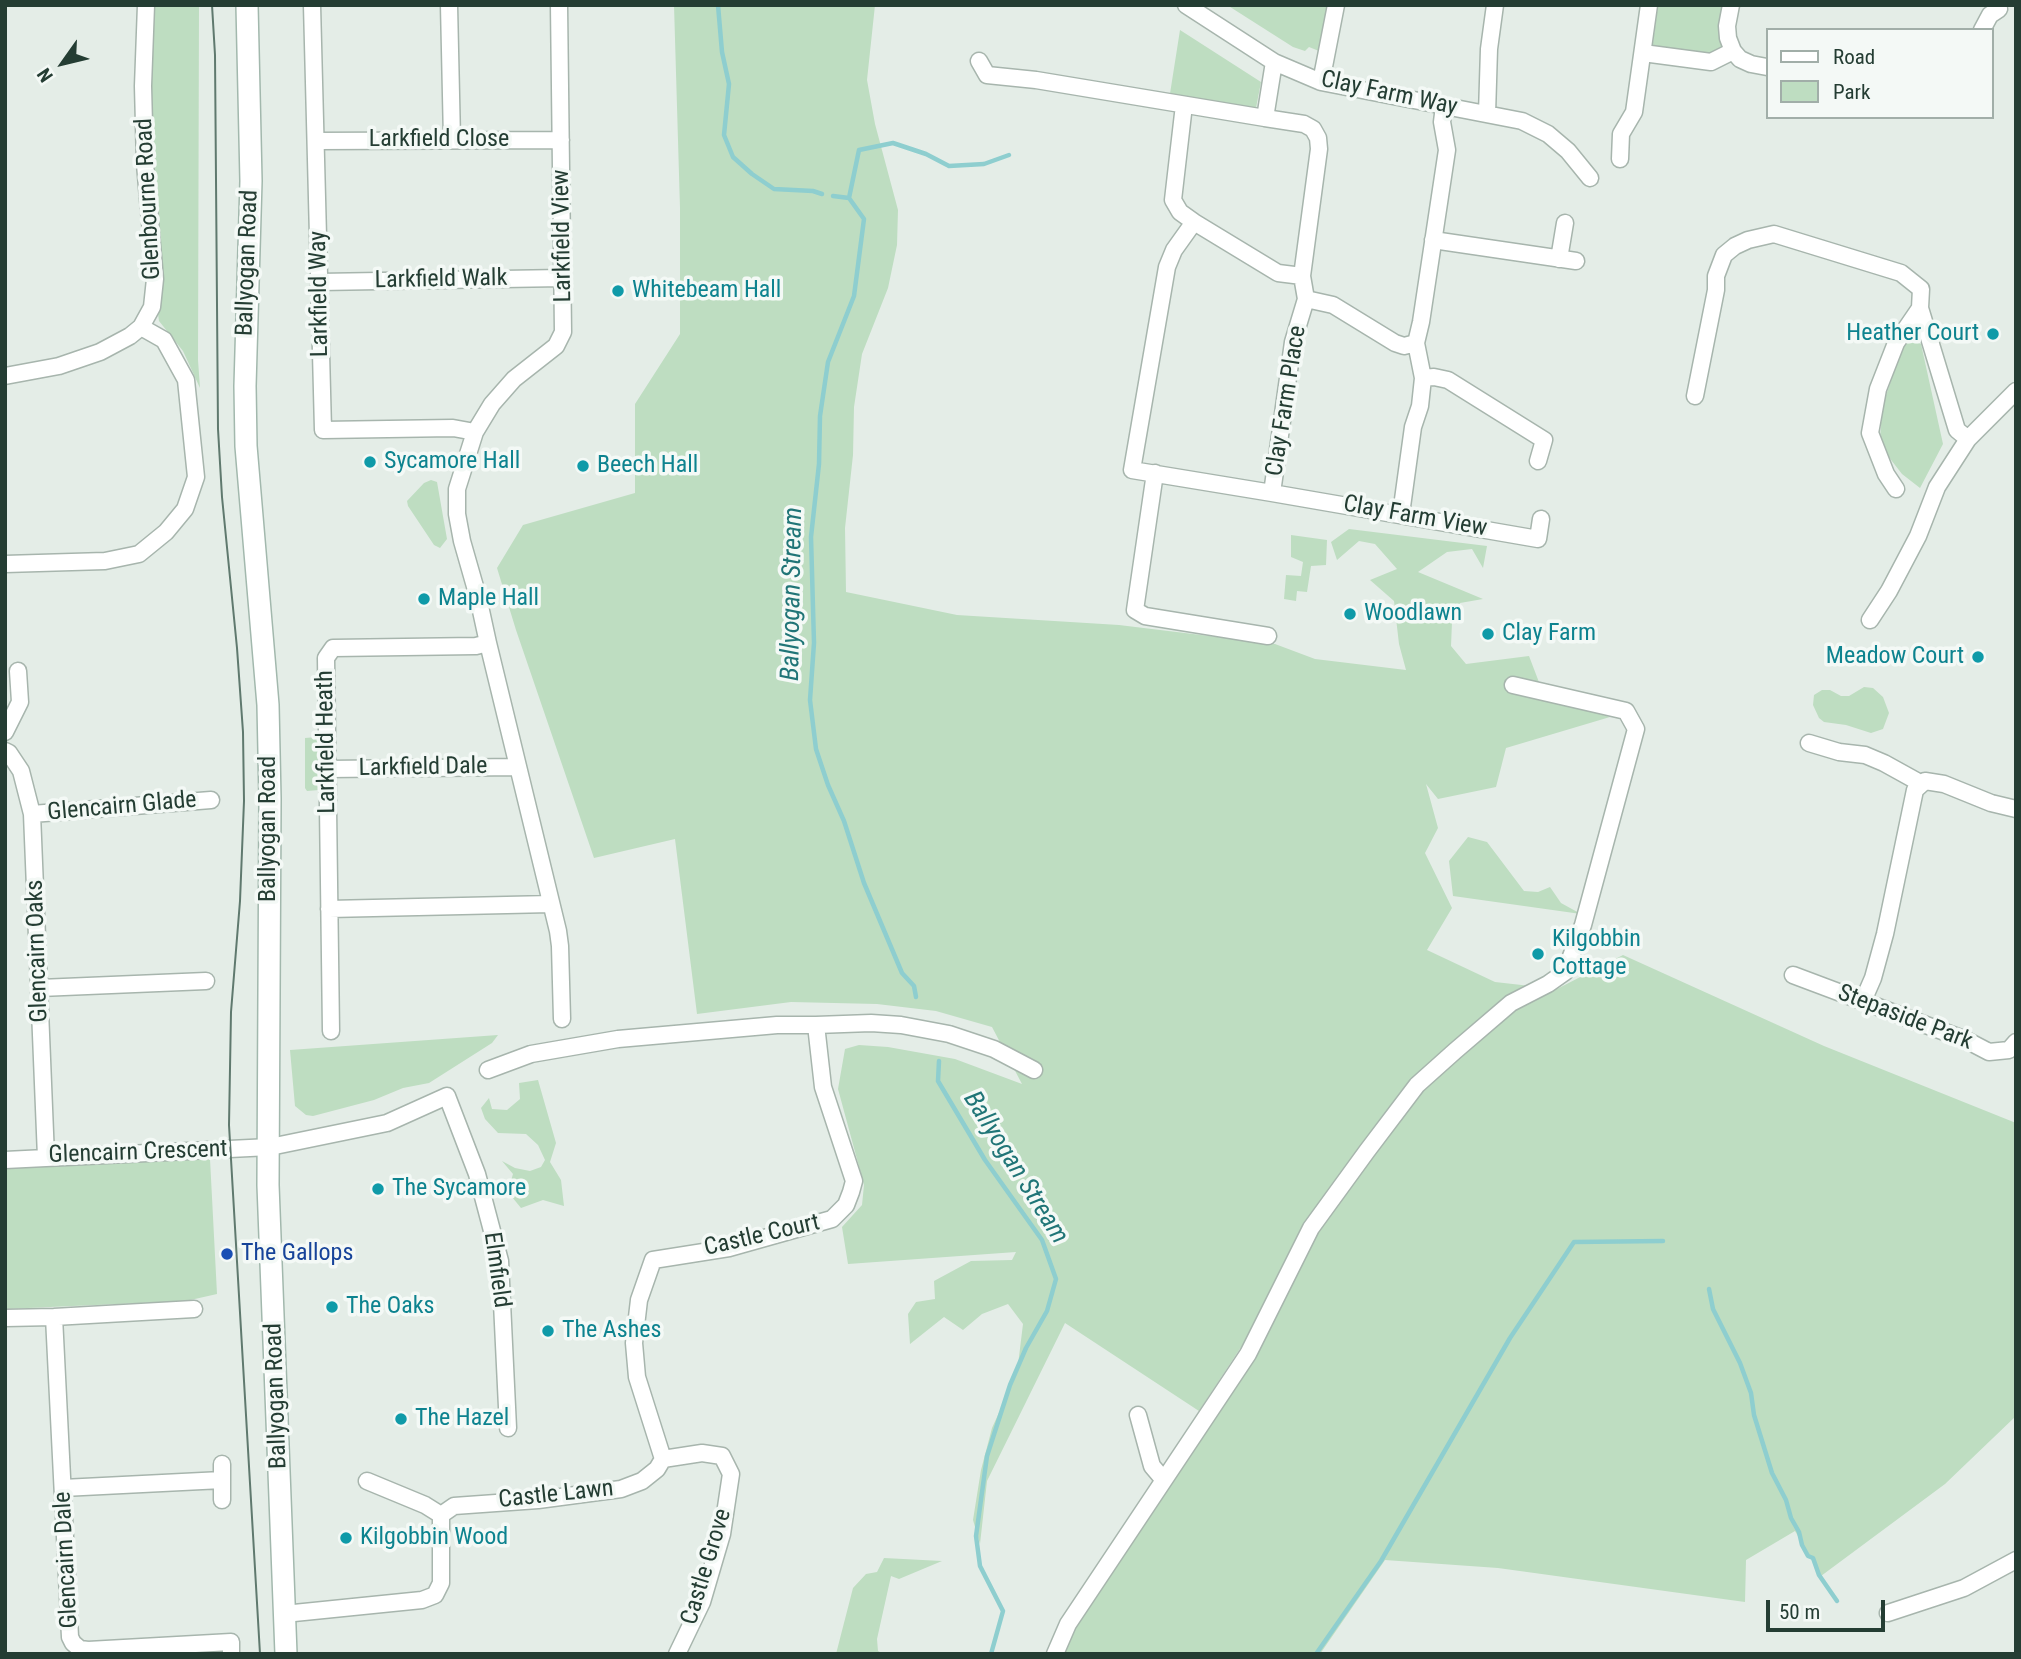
<!DOCTYPE html>
<style>
body{margin:0}
#map{position:relative;width:2021px;height:1659px;overflow:hidden;background:#e4ede7;font-family:"Roboto Condensed",sans-serif}
canvas{display:block}
.frame{position:absolute;inset:0;border:7px solid #243d33;pointer-events:none}
.legend{position:absolute;left:1766px;top:28px;width:228px;height:91px;box-sizing:border-box;background:#f4f9f6;border:2px solid #a1aea8;margin:0;padding:9px 12px;list-style:none;font-size:21px;color:#243d33}
.legend li{display:flex;align-items:center;gap:14px;height:35px}
.legend b{width:35px;border:2px solid #a1aea8}
.north{position:absolute;left:28px;top:28px;width:70px;height:70px;-webkit-text-stroke:5px #f4f9f6;paint-order:stroke;rotate:236deg;font-size:19px;font-weight:700;line-height:28px;text-align:center;color:#243d33}
.north::after{content:'';display:block;margin:auto;width:24px;height:32px;background:#243d33;clip-path:polygon(50% 0,100% 100%,50% 72%,0 100%)}
.scale{position:absolute;left:1766px;top:1600px;width:119px;height:32px;box-sizing:border-box;border:4px solid #243d33;border-top:0;padding-left:9px;font-size:21px;line-height:24px;white-space:nowrap;color:#243d33;-webkit-text-stroke:5px #f4f9f6;paint-order:stroke}
</style>
<div id="map">
<canvas width="2021" height="1659"></canvas>
<div class="frame"></div>
<ul class="legend">
<li><b style="height:9px;background:#fff"></b>Road</li>
<li><b style="height:19px;background:#beddc1"></b>Park</li>
</ul>
<div class="north">N</div>
<div class="scale">50 m</div>
</div>
<script>
const g = document.querySelector('canvas').getContext('2d');
g.lineJoin = 'round';
function paint(path, color) {
  g.fillStyle = color;
  g.fill(path, 'evenodd');
}
function poly(rows) {
  const path = new Path2D();
  for (const r of rows) {
    path.moveTo(r[0], r[1]);
    for (let i = 2; i < r.length; i += 2) path.lineTo(r[i], r[i + 1]);
  }
  return path;
}
function trace(path, color, width, dash) {
  g.strokeStyle = color;
  g.lineWidth = width;
  g.lineCap = dash ? 'butt' : 'round';
  g.setLineDash(dash || []);
  g.stroke(path);
}
function label(font, color, halo, rows, align = 'center') {
  g.font = font + ' "Roboto Condensed",sans-serif';
  g.lineWidth = 7;
  g.setLineDash([]);
  g.textBaseline = 'middle';
  g.strokeStyle = halo;
  g.fillStyle = color;
  for (const [text, x, y, turn = 0] of rows) {
    g.save();
    g.translate(x, y);
    g.rotate((+turn || 0) * Math.PI / 180);
    g.textAlign = isNaN(turn) ? turn : align;
    if (halo) g.strokeText(text, 0, 0);
    g.fillText(text, 0, 0);
    g.restore();
  }
}
const green = poly([
 [153,5,199,5,198,360,200,388,183,351,159,321,158,314,161,292,149,147],
 [674,5,875,5,867,80,875,124,898,210,897,245,888,288,862,354,854,407,853,455,845,528,846,592,957,615,1119,625,1275,644,1315,659,1406,670,1399,644,1394,601,1370,580,1397,569,1375,544,1359,541,1337,560,1331,542,1349,529,1487,546,1483,568,1472,549,1447,552,1418,572,1483,599,1460,603,1452,622,1451,646,1466,664,1529,656,1545,698,1610,717,1506,748,1496,787,1438,799,1426,784,1438,828,1425,853,1452,908,1427,950,1495,982,1557,989,1623,955,1824,1046,2016,1123,2016,1416,1945,1484,1821,1576,1795,1531,1746,1560,1745,1602,1498,1568,1385,1560,1320,1654,1059,1654,1210,1412,1283,1270,1245,1341,1199,1411,1065,1323,987,1481,980,1544,973,1520,981,1470,992,1428,1017,1373,1023,1324,1008,1304,982,1314,963,1330,944,1317,910,1344,908,1314,916,1302,935,1299,934,1281,971,1261,1012,1260,1016,1252,848,1264,842,1227,862,1205,864,1185,838,1089,845,1049,859,1045,888,1047,955,1059,1022,1084,992,1027,936,1011,877,1004,791,1002,697,1014,675,839,594,858,516,630,497,568,523,525,635,493,635,404,680,334,680,208],
 [1227,5,1329,5,1319,51,1309,47,1305,51,1293,47],
 [1658,5,1724,5,1720,32,1722,52,1719,55,1652,50],
 [1180,30,1261,82,1256,108,1169,100],
 [1906,337,1921,344,1943,444,1920,488,1902,474,1888,456,1880,440,1882,407],
 [431,480,437,482,447,539,440,548,434,545,408,506,407,501,424,483],
 [1291,535,1327,540,1326,565,1311,566,1307,592,1297,591,1296,601,1284,599,1286,575,1301,576,1303,562,1291,557],
 [1864,687,1873,688,1883,697,1889,713,1883,729,1871,733,1846,725,1824,722,1819,718,1813,705,1814,695,1822,690,1830,690,1841,696,1849,696],
 [317,737,319,790,307,791,305,788,305,738],
 [1468,837,1487,842,1524,891,1538,892,1550,887,1561,903,1581,914,1453,896,1449,861],
 [498,1035,492,1043,429,1083,403,1088,374,1100,313,1116,306,1115,295,1106,290,1050],
 [538,1080,556,1143,550,1162,561,1180,564,1206,543,1200,521,1208,512,1197,509,1187,513,1174,502,1161,515,1168,530,1171,541,1167,545,1160,538,1145,526,1134,498,1133,485,1119,481,1108,489,1098,492,1109,507,1110,520,1099,519,1083],
 [210,1159,217,1294,186,1301,5,1309,5,1168],
 [884,1558,942,1561,899,1579,891,1576,877,1639,878,1651,884,1654,836,1654,853,1588,866,1574,877,1572]
]);
const stream = poly([
 [718,5,722,52,729,84,724,135,733,157,752,174,774,189,813,191,822,194],
 [833,196,849,198,864,219,854,296,828,362,820,416,819,464,811,537,814,643,810,700,816,749,828,785,844,821,864,883,902,973,914,986,916,997],
 [849,198,859,150,893,143,926,154,949,166,984,164,1009,155],
 [939,1061,938,1081,985,1160,1042,1240,1056,1279,1047,1311,1026,1348,1010,1385,987,1456,976,1536,980,1566,1003,1611,991,1654],
 [1709,1289,1713,1309,1740,1363,1751,1393,1754,1415,1772,1473,1786,1500,1791,1518,1799,1532,1802,1545,1808,1556,1813,1558,1819,1575,1837,1601],
 [1316,1654,1381,1561,1510,1338,1574,1242,1663,1241]
]);
const street = poly([
 [312,5,323,430,453,428,475,432],
 [449,5,452,140],
 [1186,5,1274,62,1321,82,1522,121,1548,134,1568,151,1590,178],
 [1731,5,1727,26,1728,38,1733,51,1740,59,1751,64,1767,67],
 [1982,30,1990,15,1999,9],
 [1643,53,1711,62,1733,51],
 [979,61,987,75,1036,80,1265,118,1274,62],
 [1321,82,1336,5],
 [1184,105,1173,200,1180,212,1194,222,1174,250,1167,267,1132,470,1272,493,1293,342,1306,299,1302,276,1319,149,1318,138,1313,129,1304,124,1265,118],
 [1487,114,1489,49,1495,5],
 [316,141,561,140],
 [1620,159,1621,134,1634,112,1649,5],
 [1194,222,1278,273,1302,276],
 [1433,240,1576,261],
 [1559,259,1565,223],
 [319,282,563,278],
 [1306,299,1333,305,1395,343,1404,346,1416,343],
 [1920,308,1957,430,1968,439],
 [5,376,59,366,100,352,130,336,141,327,152,307,155,279,145,164,143,86,146,5],
 [1423,378,1434,377,1448,380,1544,440,1538,461],
 [1695,396,1716,290,1716,276,1724,255,1735,246,1748,240,1774,234,1901,273,1921,289,1920,308,1896,343,1878,389,1870,433,1886,474,1896,489],
 [1155,473,1135,610,1145,616,1268,636],
 [1272,493,1538,539,1541,519],
 [1401,514,1413,427,1420,406,1423,378,1416,343,1421,322,1447,150,1442,122,1444,106],
 [5,564,105,561,139,554,166,532,185,509,196,477,186,380,164,340,141,327],
 [1870,620,1889,591,1918,536,1937,487,1968,439,2016,391],
 [488,643,558,931,560,946,562,1019],
 [5,732,20,702,18,671],
 [1809,743,1839,752,1865,755,1884,763,1922,784],
 [5,751,9,753,21,771,32,814,46,1157],
 [327,769,518,767],
 [32,814,211,800],
 [329,909,551,904],
 [1793,975,1966,1040,1989,1052,2009,1050,2016,1042],
 [40,988,206,981],
 [1863,1001,1873,978,1885,934,1915,790,1925,781,1944,784,1991,803,2016,809],
 [816,1025,871,1023,901,1025,949,1034,994,1049,1034,1070],
 [331,1031,326,658,333,648,476,646,488,643,478,597,462,541,457,514,457,489,475,432,492,404,514,379,556,346,563,332,559,5],
 [488,1070,531,1054,618,1039,777,1025,816,1025,823,1087,854,1181,851,1192,846,1205,832,1219,729,1248,653,1260,639,1300,634,1343,637,1377,663,1459],
 [5,1160,270,1147,387,1123,447,1096,477,1174,500,1261,508,1428],
 [54,1317,70,1637,73,1643,80,1649,88,1650,231,1642,231,1654],
 [5,1318,54,1317,194,1309],
 [1138,1415,1152,1466,1163,1479],
 [663,1459,702,1453,722,1456,731,1474,722,1534,702,1602,677,1654],
 [367,1481,425,1505,441,1515],
 [63,1488,222,1480],
 [222,1500,222,1464],
 [1888,1613,1964,1588,2016,1560],
 [284,1614,422,1600,435,1595,441,1583,441,1515,454,1506,538,1500,621,1489,642,1481,657,1469,663,1459],
 [1055,1654,1068,1624,1248,1354,1311,1228,1367,1151,1417,1085,1455,1051,1511,1003,1548,984,1565,972,1583,925,1636,729,1626,711,1513,685]
]);
const secondary = poly([
 [247,5,251,181,245,386,246,446,268,705,270,799,268,1185,286,1654]
]);
const tram = poly([
 [212,5,215,55,218,429,222,497,237,648,243,732,244,801,240,901,231,1012,229,1125,260,1654]
]);
const markers = [
 [618,291,7,"#0f9aa8"],
 [1993,334,7,"#0f9aa8"],
 [370,462,7,"#0f9aa8"],
 [583,466,7,"#0f9aa8"],
 [424,599,7,"#0f9aa8"],
 [1350,614,7,"#0f9aa8"],
 [1488,634,7,"#0f9aa8"],
 [1978,657,7,"#0f9aa8"],
 [1538,954,7,"#0f9aa8"],
 [378,1189,7,"#0f9aa8"],
 [227,1254,7,"#1a4fb4"],
 [332,1307,7,"#0f9aa8"],
 [548,1331,7,"#0f9aa8"],
 [401,1419,7,"#0f9aa8"],
 [346,1538,7,"#0f9aa8"]
];
const streetNames = [
 ["Clay Farm Way",1389,94,12],
 ["Larkfield Close",439,140],
 ["Glenbourne Road",149,199,-93],
 ["Larkfield View",563,236,-91],
 ["Ballyogan Road",248,263,-88],
 ["Larkfield Walk",441,280,-1],
 ["Larkfield Way",320,294,-91],
 ["Clay Farm Place",1287,401,-81],
 ["Clay Farm View",1415,517,10],
 ["Larkfield Heath",327,742,-91],
 ["Larkfield Dale",423,768,-1],
 ["Glencairn Glade",122,807,-5],
 ["Ballyogan Road",269,829,-90],
 ["Glencairn Oaks",38,951,-92],
 ["Stepaside Park",1905,1018,21],
 ["Glencairn Crescent",138,1153,-2],
 ["Castle Court",762,1236,-13],
 ["Elmfield",496,1270,82],
 ["Ballyogan Road",277,1396,-92],
 ["Castle Lawn",556,1495,-6],
 ["Glencairn Dale",67,1560,-93],
 ["Castle Grove",707,1567,-73]
];
const cultureNames = [
 ["Whitebeam Hall",632,291],
 ["Heather Court",1979,334,"right"],
 ["Sycamore Hall",384,462],
 ["Beech Hall",597,466],
 ["Maple Hall",438,599],
 ["Woodlawn",1364,614],
 ["Clay Farm",1502,634],
 ["Meadow Court",1964,657,"right"],
 ["Kilgobbin",1552,940],
 ["Cottage",1552,968],
 ["The Sycamore",392,1189],
 ["The Oaks",346,1307],
 ["The Ashes",562,1331],
 ["The Hazel",415,1419],
 ["Kilgobbin Wood",360,1538]
];
const transitNames = [
 ["The Gallops",241,1254]
];
const waterNames = [
 ["Ballyogan Stream",793,594,-89],
 ["Ballyogan Stream",1015,1168,58]
];
paint(green, '#beddc1');
trace(stream, '#8ececf', 4.5);
trace(street, '#a7b5ad', 19);
trace(secondary, '#a2b8ad', 24);
trace(street, '#fff', 16);
trace(secondary, '#fff', 21);
trace(tram, '#5f796e', 2);
for (const [x, y, r, color] of markers) {
  const dot = new Path2D();
  dot.arc(x, y, r, 0, 2 * Math.PI);
  g.fillStyle = color;
  g.fill(dot);
  trace(dot, '#f4f9f6', 2.5);
}
label('24px', '#243d33', '#f4f9f6', streetNames);
label('24px', '#0d838f', '#f4f9f6', cultureNames, 'left');
label('24px', '#164399', '#f4f9f6', transitNames, 'left');
label('italic 26px', '#207577', '#f4f9f6', waterNames);
</script>
